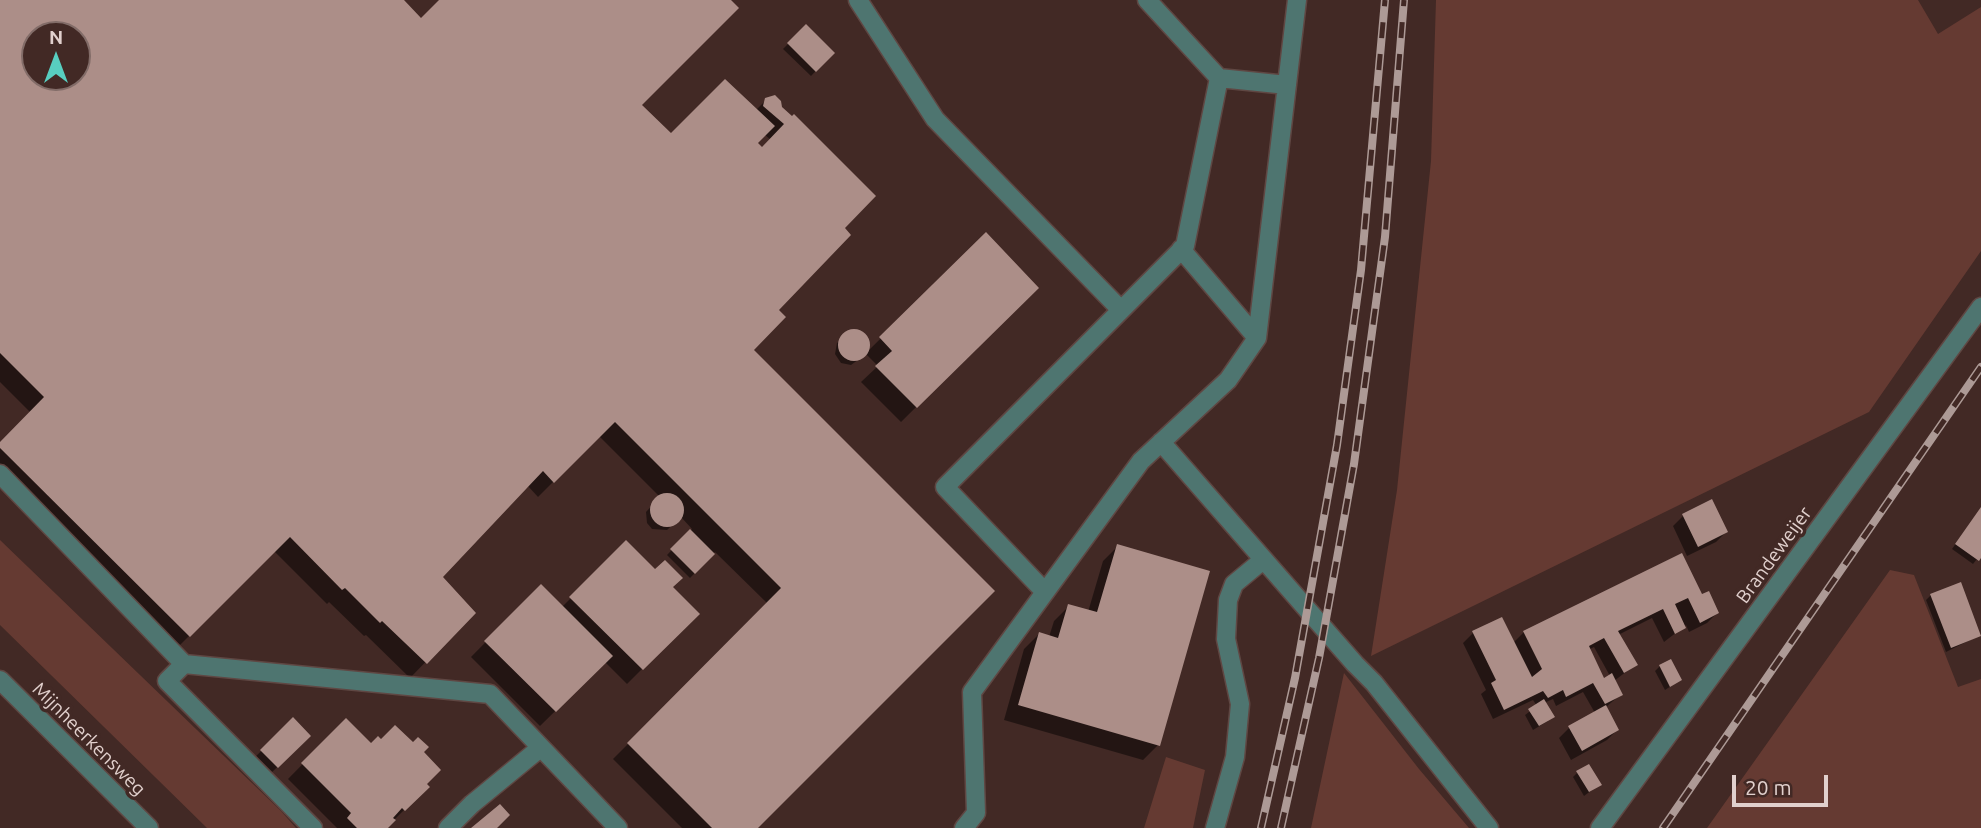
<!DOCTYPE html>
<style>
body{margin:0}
#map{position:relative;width:1981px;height:828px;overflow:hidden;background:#422925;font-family:Ubuntu,sans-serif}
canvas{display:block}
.north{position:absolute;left:21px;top:21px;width:70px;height:70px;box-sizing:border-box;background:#422925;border:2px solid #826c68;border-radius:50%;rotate:0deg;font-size:19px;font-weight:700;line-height:28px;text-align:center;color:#e1d0cd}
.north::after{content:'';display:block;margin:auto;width:24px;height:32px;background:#58cec0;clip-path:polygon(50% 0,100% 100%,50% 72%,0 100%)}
.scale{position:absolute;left:1732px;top:775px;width:96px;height:32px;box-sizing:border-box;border:4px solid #e1d0cd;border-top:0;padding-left:9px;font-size:21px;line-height:24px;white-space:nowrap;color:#e1d0cd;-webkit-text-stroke:5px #422925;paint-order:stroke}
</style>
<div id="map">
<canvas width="1981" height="828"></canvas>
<div class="north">N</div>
<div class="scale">20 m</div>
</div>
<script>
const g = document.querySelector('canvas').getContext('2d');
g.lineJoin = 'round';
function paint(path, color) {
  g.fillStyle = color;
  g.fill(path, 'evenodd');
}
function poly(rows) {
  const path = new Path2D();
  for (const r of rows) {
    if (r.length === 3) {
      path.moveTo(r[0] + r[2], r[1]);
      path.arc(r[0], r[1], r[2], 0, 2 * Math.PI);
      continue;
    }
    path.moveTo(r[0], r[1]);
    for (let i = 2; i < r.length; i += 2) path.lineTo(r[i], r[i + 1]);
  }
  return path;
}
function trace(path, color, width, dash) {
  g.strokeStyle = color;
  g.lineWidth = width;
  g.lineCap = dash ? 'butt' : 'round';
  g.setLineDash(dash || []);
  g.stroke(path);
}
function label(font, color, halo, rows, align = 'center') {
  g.font = font + ' Ubuntu,sans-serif';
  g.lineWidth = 7;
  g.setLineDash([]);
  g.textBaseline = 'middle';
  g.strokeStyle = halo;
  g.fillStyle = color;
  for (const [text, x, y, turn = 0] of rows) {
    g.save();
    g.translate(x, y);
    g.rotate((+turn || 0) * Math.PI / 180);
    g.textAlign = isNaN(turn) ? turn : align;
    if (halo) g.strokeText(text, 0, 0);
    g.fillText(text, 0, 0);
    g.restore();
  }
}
const green = poly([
 [1436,0,1918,0,1938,34,1981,7,1981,251,1869,412,1371,656,1397,490,1431,161],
 [0,540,281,811,296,828,207,828,0,625],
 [1890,570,1914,575,1958,687,1981,679,1981,828,1707,828],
 [1344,673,1419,769,1469,828,1311,828],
 [1166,757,1205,770,1193,828,1144,828]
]);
const shadow = poly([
 [0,0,401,0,421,20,441,0,728,0,640,105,671,136,756,110,766,100,780,108,843,228,776,310,751,350,993,591,756,828,682,828,613,759,768,604,715,552,690,578,667,555,692,529,681,517,667,530,652,529,647,523,646,512,660,497,599,436,538,497,527,485,441,577,473,613,410,678,366,635,364,636,329,602,327,604,274,551,174,651,0,478,0,444,31,413,0,382],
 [35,35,77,35,77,77,35,77],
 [764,134,771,140,762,149,755,143],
 [806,26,833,53,811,76,783,49],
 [986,234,1036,288,901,422,861,382,878,366,866,354,851,365,841,363,835,354,837,343,853,331,865,335,869,344,866,353],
 [1711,501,1726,532,1716,542,1687,556,1673,526,1683,516],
 [1981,508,1981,554,1973,564,1952,549],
 [626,543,697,614,627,684,605,662,540,726,471,657,541,586,562,607],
 [1118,546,1158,745,1143,760,1004,720,1024,649,1039,634,1049,637,1054,621,1069,606,1088,612,1103,561],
 [1682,555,1702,596,1717,613,1707,623,1689,632,1686,625,1664,642,1652,618,1618,635,1635,665,1614,681,1621,694,1605,708,1617,730,1607,740,1571,760,1559,738,1569,728,1595,713,1583,692,1556,706,1553,699,1544,703,1548,721,1533,730,1525,715,1537,706,1533,700,1493,719,1481,694,1486,690,1463,643,1473,633,1513,643,1524,632],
 [1594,647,1610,676,1603,680,1588,650],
 [1931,595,1980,635,1946,652,1926,600],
 [1660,666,1680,680,1665,690,1655,671],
 [293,720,309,736,267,777,251,761],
 [346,720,371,746,381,741,421,752,424,784,427,787,386,828,337,828,288,779],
 [1577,773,1600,784,1584,796,1573,777]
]);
const building = poly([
 [0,0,404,0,421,18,439,0,731,0,739,8,642,105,671,133,725,79,775,126,758,143,762,147,784,124,763,106,765,98,775,95,781,101,782,107,792,116,794,114,876,196,845,228,851,235,779,310,786,317,754,350,995,591,758,828,712,828,627,743,781,588,615,422,554,483,543,471,443,577,476,613,427,664,382,621,380,623,345,588,342,590,290,537,190,637,0,448,0,442,44,397,0,353],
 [35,35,77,35,77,77,35,77],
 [806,24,835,53,816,72,787,43],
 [986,232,1039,288,917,408,875,366,892,351,879,337],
 [854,345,16],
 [667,510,17],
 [1712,499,1728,532,1698,547,1682,514],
 [1981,507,1981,558,1979,561,1955,544],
 [690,529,715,554,695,574,670,549],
 [626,540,655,569,665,560,683,578,673,587,700,614,643,670,569,597],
 [1117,544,1210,571,1160,746,1018,705,1039,632,1058,638,1068,604,1097,612],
 [1682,553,1702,594,1709,591,1719,613,1700,623,1688,598,1675,604,1686,628,1675,634,1663,609,1618,631,1638,665,1624,673,1604,638,1589,646,1604,678,1612,673,1623,695,1605,704,1593,683,1566,697,1563,690,1548,698,1543,691,1504,710,1491,683,1496,680,1472,631,1502,617,1532,677,1542,669,1523,631],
 [1961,582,1981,636,1951,648,1930,594],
 [541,584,613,656,556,712,484,641],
 [1671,659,1682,680,1670,687,1659,665],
 [1544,699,1555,717,1539,726,1528,709],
 [1606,705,1619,730,1582,751,1568,726],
 [293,717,311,736,278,768,260,750],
 [346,718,371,743,378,736,381,739,395,725,413,742,418,737,429,747,424,752,441,770,427,784,430,787,405,811,402,808,393,818,396,820,388,828,357,828,347,818,351,813,301,763],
 [1589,764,1602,785,1589,792,1576,771],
 [500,804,510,815,497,828,471,828]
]);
const minor = poly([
 [858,0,935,119,1121,310],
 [1147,0,1219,78,1287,85],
 [1181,249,1257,338],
 [1161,442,1355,664,1374,683,1489,828],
 [0,474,184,664,490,694,618,828],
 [1045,592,945,487,1185,246,1219,78],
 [184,664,167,681,313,828],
 [0,680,149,828],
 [448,828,472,804,539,749],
 [964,828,976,813,972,692,1141,461,1228,380,1257,338,1297,0],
 [1215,828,1235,757,1240,704,1226,639,1228,600,1234,584,1263,560],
 [1600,828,1981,307]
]);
const rail = poly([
 [1261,828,1295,678,1337,445,1361,270,1385,0],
 [1281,828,1319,658,1354,464,1385,237,1404,0],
 [1663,828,1981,367]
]);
const streetNames = [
 ["Brandeweijer",1774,555,-54],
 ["Mijnheerkensweg",89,739,45]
];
paint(green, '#653a32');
paint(shadow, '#0007');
paint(building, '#ac8e88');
trace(minor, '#5f4743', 21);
trace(minor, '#4e7570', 18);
trace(rail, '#ad9a96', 8);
trace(rail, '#422925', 5, [16]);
label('19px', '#e1d0cd', '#422925', streetNames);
</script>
